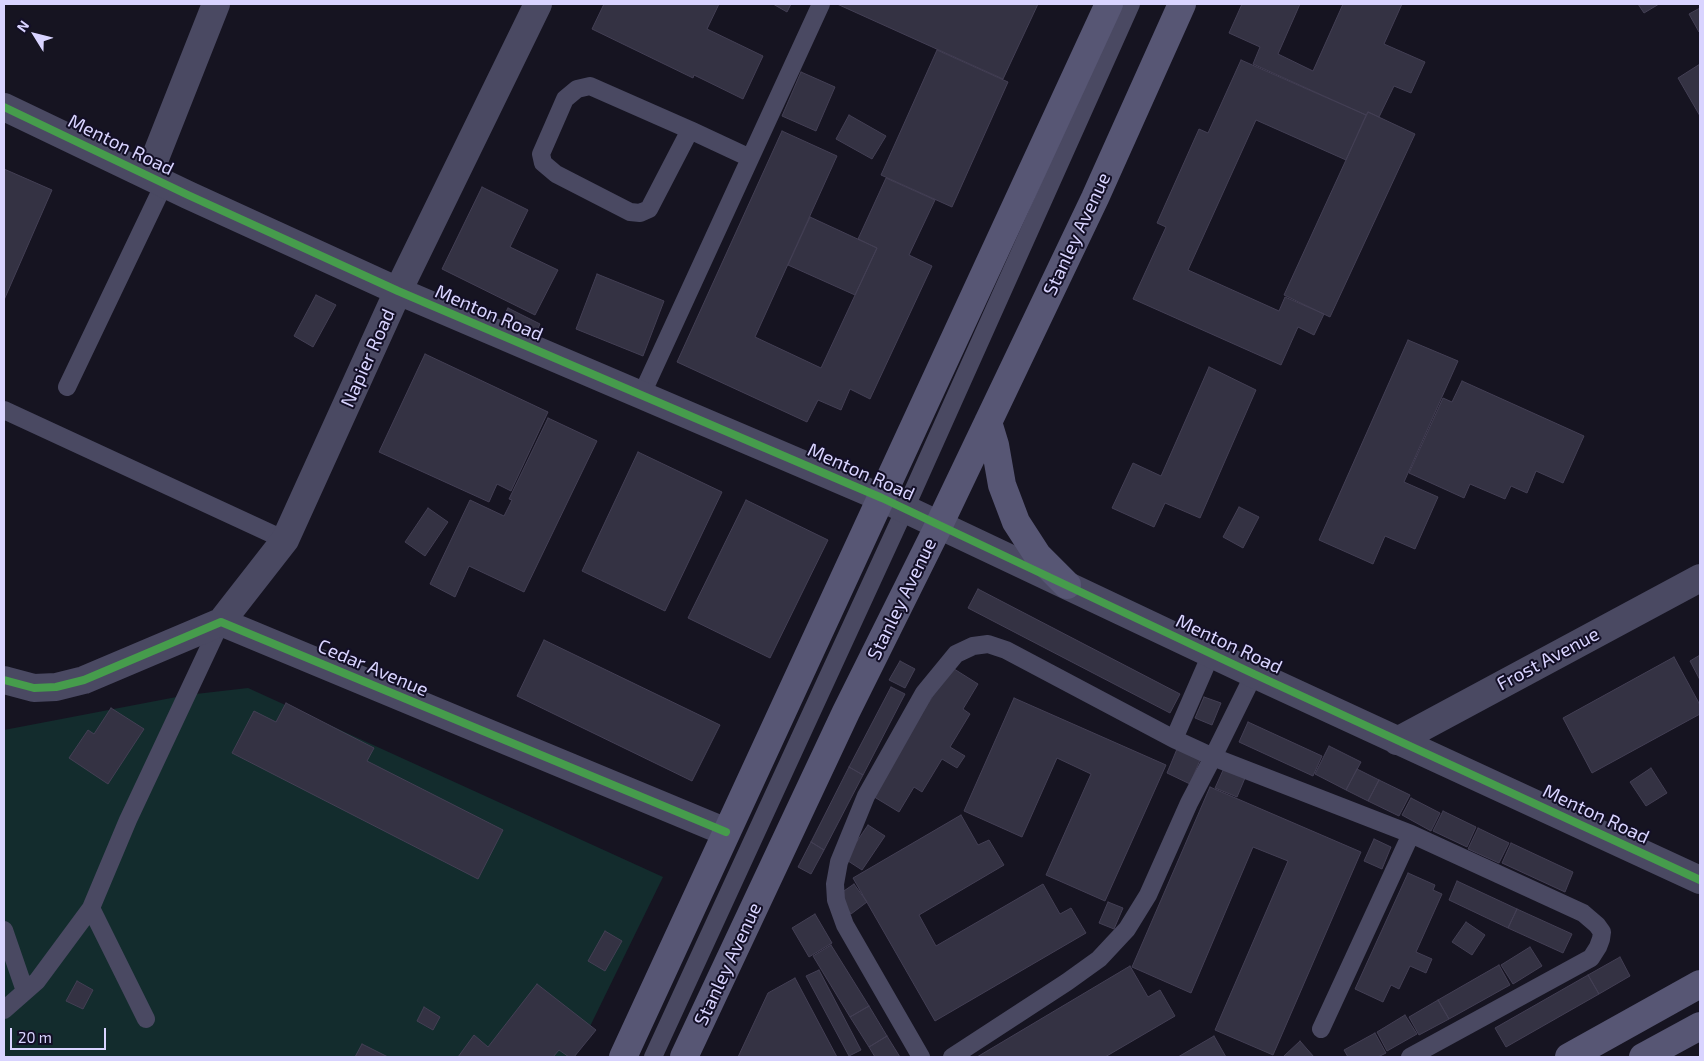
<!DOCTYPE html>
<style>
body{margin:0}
#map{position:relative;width:1704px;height:1061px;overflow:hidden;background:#161421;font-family:"Exo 2",sans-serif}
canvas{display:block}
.frame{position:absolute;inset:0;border:5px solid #d9d4ff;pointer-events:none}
.north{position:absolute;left:10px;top:10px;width:50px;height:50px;-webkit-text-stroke:4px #130f26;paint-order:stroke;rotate:306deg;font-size:14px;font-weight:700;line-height:20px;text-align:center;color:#d9d4ff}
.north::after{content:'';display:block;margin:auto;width:18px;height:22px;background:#d9d4ff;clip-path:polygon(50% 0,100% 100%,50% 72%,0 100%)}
.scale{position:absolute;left:10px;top:1028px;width:96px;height:22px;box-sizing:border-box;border:2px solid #d9d4ff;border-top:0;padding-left:6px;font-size:15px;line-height:18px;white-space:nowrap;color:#d9d4ff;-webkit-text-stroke:4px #130f26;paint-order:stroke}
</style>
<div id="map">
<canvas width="1704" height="1061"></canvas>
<div class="frame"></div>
<div class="north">N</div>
<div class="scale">20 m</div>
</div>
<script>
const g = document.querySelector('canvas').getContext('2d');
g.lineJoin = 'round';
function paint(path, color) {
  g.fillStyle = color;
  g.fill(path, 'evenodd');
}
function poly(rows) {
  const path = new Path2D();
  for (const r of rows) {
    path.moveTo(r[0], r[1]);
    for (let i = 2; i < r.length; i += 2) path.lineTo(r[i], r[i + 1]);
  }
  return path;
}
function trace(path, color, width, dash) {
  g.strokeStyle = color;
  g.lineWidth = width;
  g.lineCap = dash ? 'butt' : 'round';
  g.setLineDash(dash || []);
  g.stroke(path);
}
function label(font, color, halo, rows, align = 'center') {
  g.font = font + ' "Exo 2",sans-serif';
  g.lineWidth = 4;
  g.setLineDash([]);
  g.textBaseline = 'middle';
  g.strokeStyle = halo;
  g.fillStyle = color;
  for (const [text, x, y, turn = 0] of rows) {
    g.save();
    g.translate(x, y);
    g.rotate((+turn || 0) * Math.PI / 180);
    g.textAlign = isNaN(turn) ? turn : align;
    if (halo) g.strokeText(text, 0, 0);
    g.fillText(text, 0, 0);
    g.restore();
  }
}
const green = poly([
 [248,688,663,877,575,1057,4,1057,4,730,187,695]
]);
const building = poly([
 [604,4,719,4,707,29,763,56,743,99,694,75,693,78,592,29,604,4],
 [773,4,791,4,787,12,773,4],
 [837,4,1038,4,1003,79,837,4],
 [1242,4,1300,4,1278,54,1313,71,1343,4,1402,4,1384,44,1425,62,1411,93,1394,86,1379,117,1368,112,1366,115,1253,64,1260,47,1229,33,1242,4],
 [1638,4,1659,4,1644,13,1638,4],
 [1700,8,1700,31,1699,32,1689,14,1700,8],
 [937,50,1008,82,952,207,881,175,937,50],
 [1241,60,1366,115,1346,160,1256,120,1188,270,1279,311,1285,297,1324,314,1314,335,1298,327,1281,365,1133,299,1166,227,1157,223,1199,129,1208,133,1241,60],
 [1700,64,1700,116,1678,78,1700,64],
 [801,72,835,87,816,131,782,116,801,72],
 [1368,112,1415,134,1330,317,1284,295,1368,112],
 [849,115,886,136,872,159,836,139,849,115],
 [782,131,837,156,755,337,821,368,877,248,858,239,886,178,935,200,909,255,932,266,870,399,850,389,841,410,818,400,807,422,677,362,782,131],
 [4,169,52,190,4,300,4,169],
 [482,187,528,210,510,247,558,270,535,315,442,269,482,187],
 [810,217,877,248,855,295,788,265,810,217],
 [597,274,664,301,643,356,576,329,597,274],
 [316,295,336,305,313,347,294,336,316,295],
 [508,308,540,324,534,337,501,321,508,308],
 [1408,340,1458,361,1404,482,1438,497,1415,549,1385,536,1373,564,1319,540,1408,340],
 [425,354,548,412,511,491,497,484,489,502,379,452,425,354],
 [1209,367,1256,390,1200,518,1165,503,1154,527,1112,508,1133,463,1161,476,1209,367],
 [1462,381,1584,436,1563,483,1536,471,1527,493,1511,486,1505,499,1470,484,1464,498,1409,473,1443,398,1452,402,1462,381],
 [548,418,597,441,524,592,469,566,455,597,430,584,470,500,504,516,512,500,509,499,548,418],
 [638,452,722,492,665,611,582,571,638,452],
 [746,500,828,540,770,658,688,618,746,500],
 [1239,507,1259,517,1243,548,1223,537,1239,507],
 [428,508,448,522,425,556,405,542,428,508],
 [978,589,1180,694,1170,713,968,608,978,589],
 [544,640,720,725,692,781,517,696,544,640],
 [1700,655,1700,680,1690,661,1700,655],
 [1674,657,1700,705,1700,714,1592,773,1563,718,1674,657],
 [900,661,915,669,905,688,889,680,900,661],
 [951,667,978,684,963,709,970,714,950,747,965,756,957,768,942,759,922,792,914,787,899,812,871,795,951,667],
 [891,687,905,694,863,775,849,767,891,687],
 [1204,697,1221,703,1212,725,1195,718,1204,697],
 [1014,698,1166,765,1105,901,1046,875,1091,774,1057,758,1022,837,964,811,1014,698],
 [286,703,374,748,367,761,503,830,478,879,232,753,254,711,276,722,286,703],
 [111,708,144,729,108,784,69,758,88,730,94,734,111,708],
 [1248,722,1322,756,1313,776,1239,742,1248,722],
 [1329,746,1361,762,1346,790,1315,774,1329,746],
 [1177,749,1200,760,1190,784,1167,773,1177,749],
 [849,767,863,775,824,850,811,842,849,767],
 [1224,768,1245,778,1237,797,1215,788,1224,768],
 [1651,768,1667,793,1646,806,1630,782,1651,768],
 [1357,769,1379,780,1368,801,1346,790,1357,769],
 [1379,780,1410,795,1399,816,1368,801,1379,780],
 [1210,787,1361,852,1273,1055,1215,1030,1288,861,1253,847,1191,993,1132,967,1210,787],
 [1411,798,1440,813,1431,831,1402,815,1411,798],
 [1443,811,1476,827,1467,847,1433,831,1443,811],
 [961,815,978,845,989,840,1004,865,919,915,936,946,1043,884,1060,914,1071,908,1086,933,935,1021,853,878,961,815],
 [868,825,885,836,862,870,845,859,868,825],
 [1478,828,1509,843,1499,863,1468,849,1478,828],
 [1374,839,1391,847,1382,869,1364,861,1374,839],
 [811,842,824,850,811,874,798,867,811,842],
 [1511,843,1573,872,1565,892,1502,863,1511,843],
 [1408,873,1435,885,1433,890,1442,894,1416,952,1432,959,1426,973,1410,966,1399,989,1391,985,1383,1002,1355,989,1408,873],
 [1457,881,1517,909,1508,928,1449,900,1457,881],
 [854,884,867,902,851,914,838,895,854,884],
 [1108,902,1123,908,1114,929,1099,923,1108,902],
 [1517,909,1572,934,1563,953,1508,928,1517,909],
 [815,914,832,943,809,957,792,928,815,914],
 [1466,922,1485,935,1472,955,1452,942,1466,922],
 [605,931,622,941,605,971,588,961,605,931],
 [831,945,869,1006,850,1017,813,956,831,945],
 [1530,947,1542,966,1513,984,1501,965,1530,947],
 [1620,957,1630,976,1599,994,1588,975,1620,957],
 [1499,965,1510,985,1449,1019,1438,1000,1499,965],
 [1130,966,1148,997,1160,990,1175,1016,1105,1057,977,1057,1130,966],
 [819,970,861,1050,849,1056,806,976,819,970],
 [1588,975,1599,994,1506,1047,1495,1028,1588,975],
 [795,978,837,1057,738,1057,768,993,795,978],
 [77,981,93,990,83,1009,66,1001,77,981],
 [537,984,596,1030,574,1057,569,1057,559,1050,553,1057,458,1057,474,1035,488,1047,537,984],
 [1438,1000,1449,1019,1419,1035,1409,1017,1438,1000],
 [869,1006,887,1036,869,1047,850,1017,869,1006],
 [424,1007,440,1017,433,1030,417,1021,424,1007],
 [1405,1015,1417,1034,1387,1051,1377,1032,1405,1015],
 [1375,1033,1386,1053,1378,1057,1348,1057,1344,1050,1375,1033],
 [887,1036,900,1057,875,1057,869,1047,887,1036],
 [1214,1036,1226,1057,1178,1057,1214,1036],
 [1300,1041,1314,1057,1286,1057,1284,1056,1300,1041],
 [362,1044,388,1057,355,1057,362,1044]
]);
const service = poly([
 [690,130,649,209,640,213,630,212,556,174,543,163,541,154,565,99,577,89,590,86,690,130,750,158],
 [67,387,164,184],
 [641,396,821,4],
 [4,410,285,540],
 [1174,739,1211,654],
 [91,908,146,1019],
 [4,930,25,991],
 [4,1010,37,981,91,908,128,820,221,622],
 [1321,1029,1411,834],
 [653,1057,905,509,1131,4],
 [921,1057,845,925,836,900,835,884,839,862,866,796,924,693,956,654,973,646,988,644,1006,650,1174,739,1213,757,1411,834,1583,913,1597,925,1602,932,1601,939,1598,947,1591,958,1410,1057],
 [952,1057,1067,982,1099,959,1127,929,1148,895,1189,803,1213,757,1254,674]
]);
const minor = poly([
 [4,107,188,195,398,291,882,498,1254,674,1700,880],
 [148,176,216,4],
 [221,622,285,540,398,291,538,4],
 [4,680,34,688,56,687,84,680,221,622,726,832],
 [1397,741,1700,578]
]);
const secondary = poly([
 [988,422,995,445,1002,485,1016,522,1038,556,1067,585],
 [623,1057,1109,4],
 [684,1057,846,712,939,525,1095,198,1182,4],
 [1569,1057,1700,984],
 [1643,1057,1700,1026]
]);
const cycleway = poly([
 [4,107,188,195,398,291,882,498,1254,674,1700,880],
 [4,680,34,688,56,687,84,680,221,622,726,832]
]);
const streetNames = [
 ["Menton Road",121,145,26],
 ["Stanley Avenue",1077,234,-65],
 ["Menton Road",489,313,23],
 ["Napier Road",368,358,-66],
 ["Menton Road",861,472,24],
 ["Stanley Avenue",902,599,-64],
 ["Menton Road",1229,644,25],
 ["Frost Avenue",1548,659,-28],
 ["Cedar Avenue",373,668,23],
 ["Menton Road",1596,814,25],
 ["Stanley Avenue",728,964,-65]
];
paint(green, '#132c2d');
paint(building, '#343243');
trace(building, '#433f54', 1);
trace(service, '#4a4962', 18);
trace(minor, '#4a4962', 28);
trace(secondary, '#575674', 28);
trace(cycleway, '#469c4c', 8);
label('19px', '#d9d4ff', '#130f26', streetNames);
</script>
